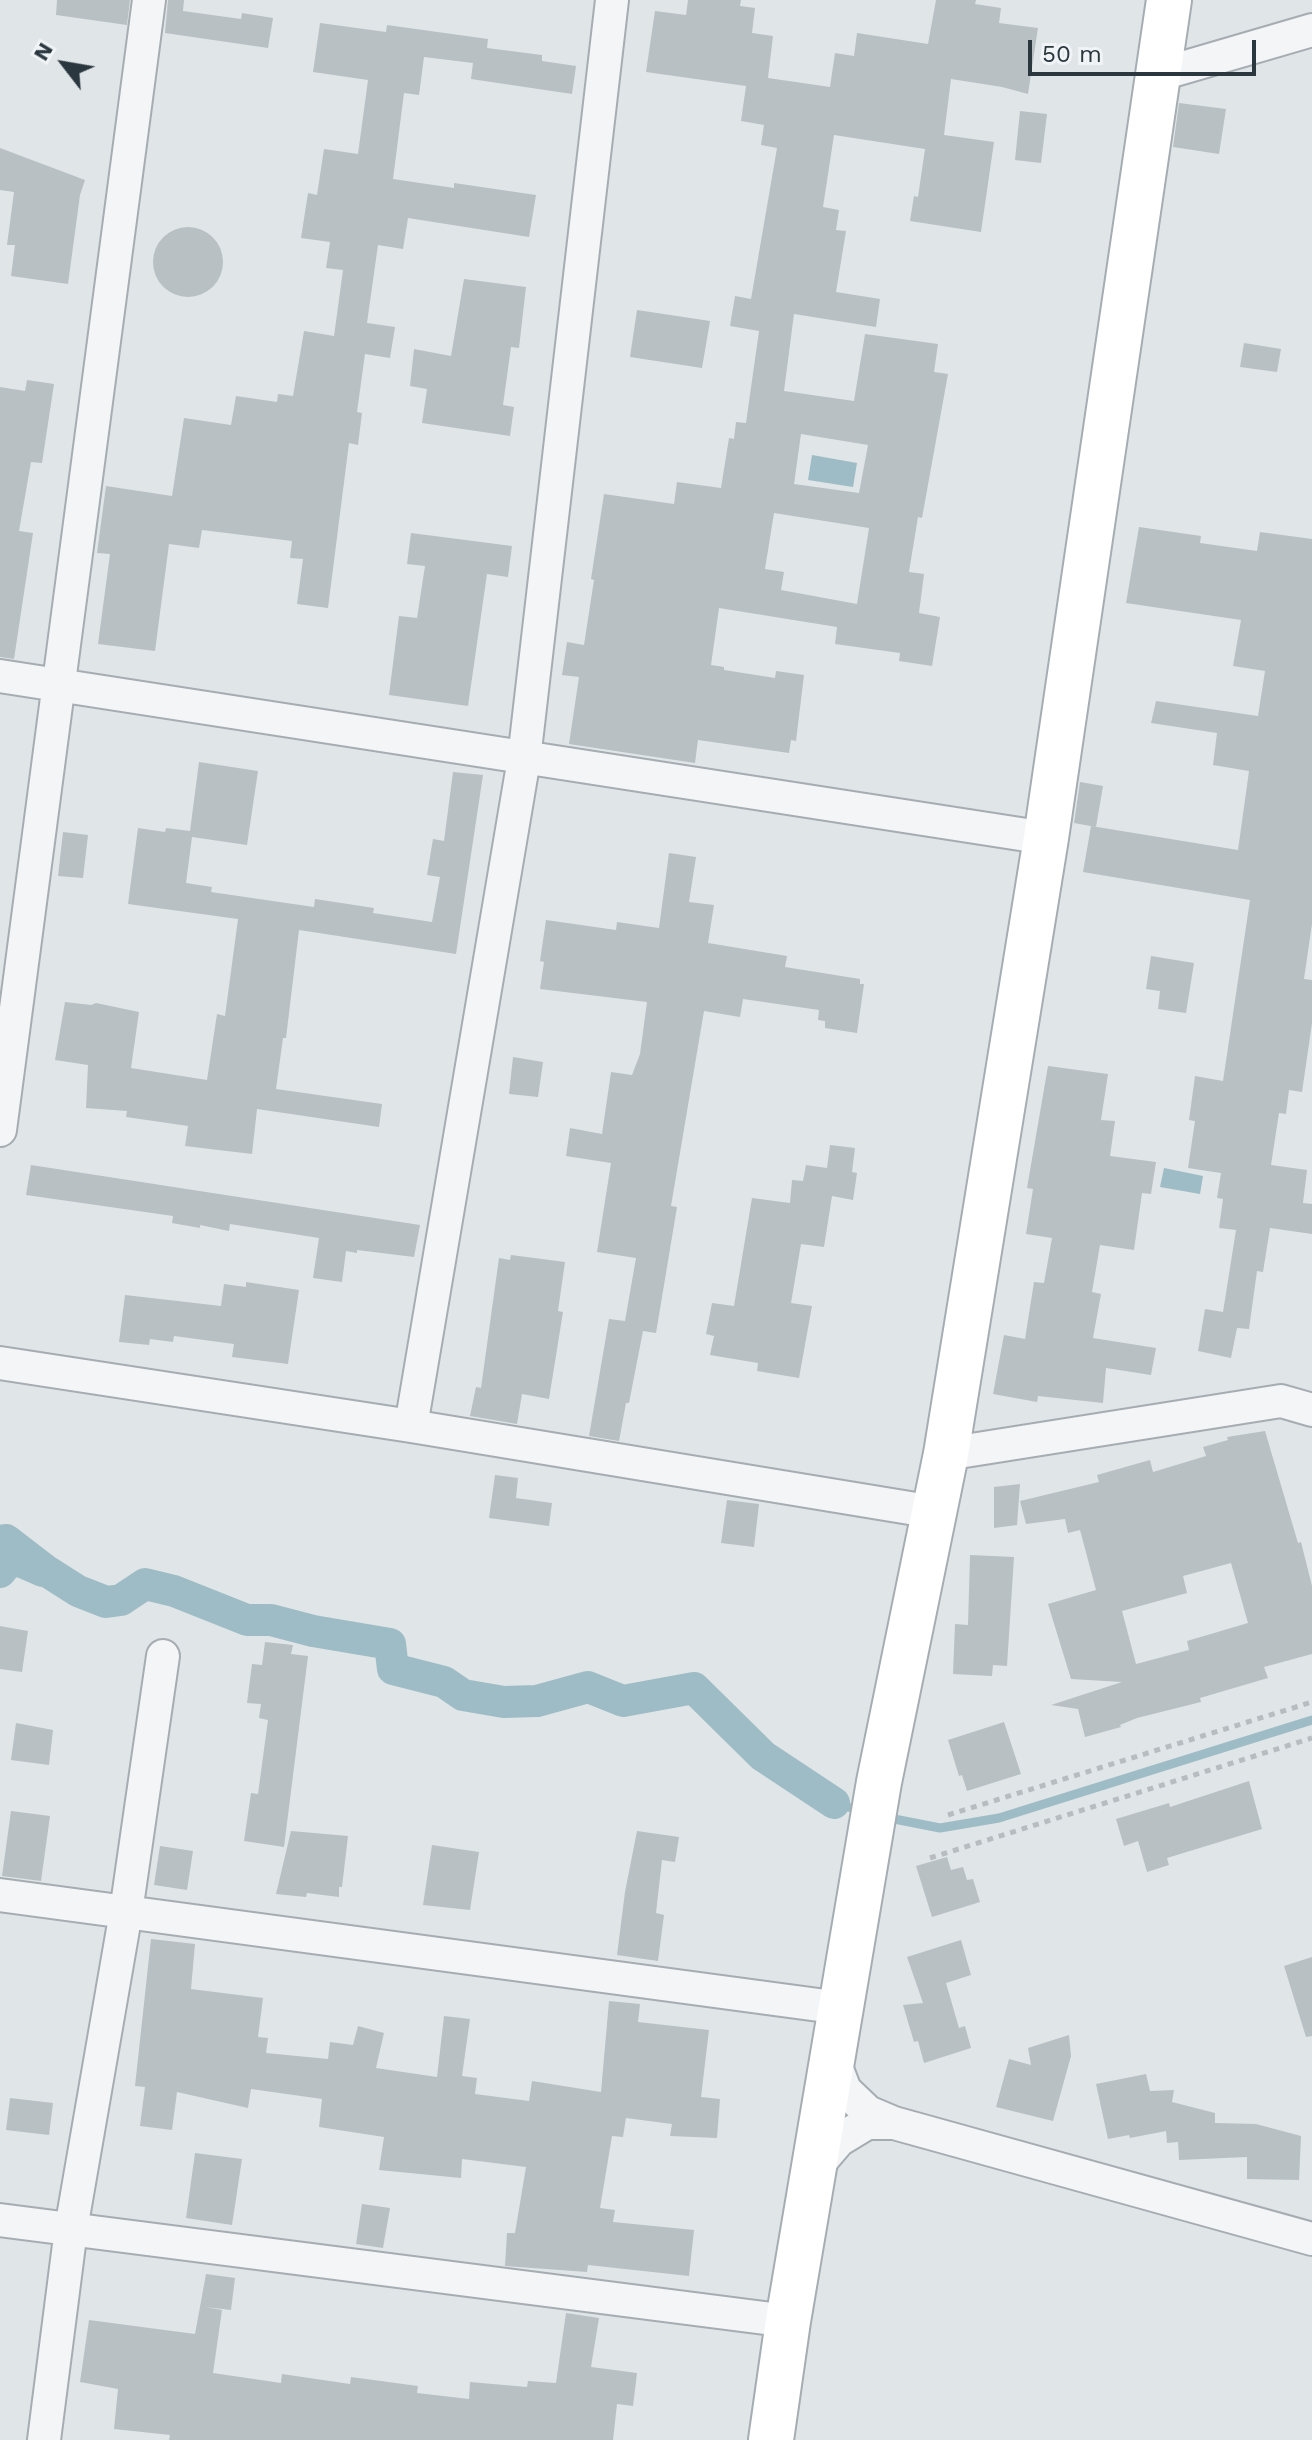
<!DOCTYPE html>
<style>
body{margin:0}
#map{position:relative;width:1312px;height:2440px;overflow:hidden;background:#e0e5e8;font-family:"Work Sans",sans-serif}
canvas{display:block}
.north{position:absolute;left:24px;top:24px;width:80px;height:80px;-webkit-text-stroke:6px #f0f4f6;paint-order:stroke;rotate:301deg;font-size:22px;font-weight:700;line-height:32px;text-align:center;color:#2a373e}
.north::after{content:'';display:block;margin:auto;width:28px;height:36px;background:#2a373e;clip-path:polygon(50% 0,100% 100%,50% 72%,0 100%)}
.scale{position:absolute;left:1028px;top:40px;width:228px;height:36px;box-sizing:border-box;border:4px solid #2a373e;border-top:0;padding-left:10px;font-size:24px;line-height:28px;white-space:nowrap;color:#2a373e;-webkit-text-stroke:6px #f0f4f6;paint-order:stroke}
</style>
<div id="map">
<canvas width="1312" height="2440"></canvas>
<div class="north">N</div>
<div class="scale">50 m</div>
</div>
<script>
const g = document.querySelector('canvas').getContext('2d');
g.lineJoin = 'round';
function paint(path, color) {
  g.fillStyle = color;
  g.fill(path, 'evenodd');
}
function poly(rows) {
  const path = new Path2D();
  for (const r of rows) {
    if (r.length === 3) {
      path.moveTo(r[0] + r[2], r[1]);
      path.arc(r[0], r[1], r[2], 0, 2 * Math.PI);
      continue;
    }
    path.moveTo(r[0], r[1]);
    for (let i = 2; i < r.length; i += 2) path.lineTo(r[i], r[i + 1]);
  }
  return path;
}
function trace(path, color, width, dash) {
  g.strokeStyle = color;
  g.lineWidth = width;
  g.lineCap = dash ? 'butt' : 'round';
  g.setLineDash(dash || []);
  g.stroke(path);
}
const water = poly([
 [812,455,857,463,853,487,808,480],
 [1164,1168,1203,1176,1200,1194,1160,1187]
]);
const stream = poly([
 [834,1803,862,1811],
 [884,1817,940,1828,999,1818,1312,1720]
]);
const canal = poly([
 [0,1541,6,1540,45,1570,78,1591,106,1602,121,1600,145,1584,174,1591,247,1620,271,1620,313,1631,390,1644,393,1669,444,1682,463,1695,504,1702,537,1701,588,1687,623,1701,694,1688,763,1756,834,1803],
 [0,1572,8,1562,20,1561,43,1571]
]);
const building = poly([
 [57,0,130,0,127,25,56,15],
 [168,0,184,0,183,11,241,19,242,13,273,18,268,48,165,33],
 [688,0,741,0,740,6,755,8,752,33,773,36,768,78,830,87,835,53,854,56,857,33,928,44,936,0,976,0,975,4,1001,8,999,23,1038,28,1028,94,1002,87,951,79,944,135,994,142,981,232,910,221,914,196,918,197,925,149,834,135,823,207,839,210,836,230,846,231,836,292,880,299,876,327,794,314,784,391,854,401,865,334,938,344,934,372,948,374,922,518,918,517,909,572,924,574,919,613,940,617,932,666,899,661,900,653,835,644,837,627,719,608,711,665,724,667,724,670,775,678,776,671,804,675,796,741,791,740,789,753,698,740,695,763,569,744,579,677,562,675,567,642,584,645,594,580,591,579,604,494,674,504,677,482,721,488,729,438,734,439,736,422,746,423,759,331,730,326,735,296,751,299,777,148,761,145,764,125,741,121,746,86,646,72,655,11,686,15],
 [801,434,868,445,859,493,794,484],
 [774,513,869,528,857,604,781,590,784,572,765,569],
 [320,23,386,32,387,25,488,39,487,48,542,55,542,61,576,66,572,94,471,79,473,63,424,57,419,95,404,93,393,179,454,188,454,183,536,195,529,237,408,218,403,249,378,245,367,323,395,327,390,358,365,354,357,412,362,413,358,445,349,443,328,608,297,604,303,559,290,558,292,541,202,530,199,548,169,544,155,651,98,644,110,554,97,553,106,486,172,496,184,418,231,425,236,396,277,402,278,394,293,396,304,331,334,336,343,270,326,268,330,242,301,238,308,193,317,195,324,149,358,154,368,80,313,72],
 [1179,103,1226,109,1219,154,1173,147],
 [1020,111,1047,114,1041,163,1015,160],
 [0,148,85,180,80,195,68,284,11,276,15,245,7,245,14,192,0,190],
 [188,262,35],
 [464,279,526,287,519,348,511,347,503,405,514,407,510,436,422,423,427,389,410,386,414,349,451,356],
 [637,310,710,321,702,368,630,357],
 [1244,343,1281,349,1277,372,1240,367],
 [27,380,54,384,42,463,31,462,19,531,33,533,14,659,0,657,0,387,25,391],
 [1139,527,1201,536,1200,543,1257,551,1260,532,1312,539,1312,924,1304,979,1312,980,1312,1023,1302,1092,1289,1090,1286,1114,1279,1113,1271,1165,1307,1170,1303,1203,1312,1204,1312,1234,1270,1228,1263,1272,1257,1271,1249,1329,1237,1328,1231,1358,1198,1351,1205,1309,1223,1312,1236,1230,1219,1228,1223,1199,1217,1198,1221,1173,1188,1168,1195,1121,1189,1120,1195,1076,1223,1081,1250,900,1083,872,1091,826,1238,850,1249,771,1213,765,1217,733,1151,723,1156,701,1258,716,1265,671,1233,666,1241,620,1126,603],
 [411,533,512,546,508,577,487,574,468,706,389,695,399,616,417,618,425,566,407,564],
 [199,762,258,771,247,845,192,837,186,883,212,887,211,892,314,907,315,899,374,908,373,913,432,922,440,877,427,875,433,839,444,841,453,772,483,775,456,954,299,930,286,1038,283,1038,276,1089,382,1104,379,1127,257,1109,252,1154,185,1146,188,1126,126,1117,127,1111,86,1108,88,1065,55,1060,65,1002,91,1005,96,1003,139,1012,131,1068,207,1080,217,1014,225,1016,238,919,128,904,138,828,165,832,166,828,190,831],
 [1080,782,1103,786,1096,827,1074,823],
 [63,832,88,835,83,878,58,876],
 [669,853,696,857,689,902,714,905,708,943,787,956,785,967,860,979,860,984,864,984,857,1033,825,1028,825,1021,818,1020,819,1010,743,999,740,1017,704,1011,671,1206,677,1207,656,1333,643,1331,629,1403,626,1403,619,1441,589,1436,609,1319,625,1321,636,1258,597,1252,611,1163,566,1156,570,1128,602,1134,611,1072,632,1075,640,1054,647,1002,540,989,544,962,540,961,546,920,616,930,617,922,659,928],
 [1151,956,1194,963,1186,1013,1158,1009,1160,991,1146,989],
 [513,1057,543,1062,538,1097,509,1094],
 [1048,1066,1108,1074,1101,1120,1115,1121,1110,1156,1156,1162,1151,1194,1142,1193,1134,1250,1100,1245,1092,1292,1101,1294,1093,1338,1156,1348,1151,1375,1106,1368,1103,1403,1038,1396,1037,1402,993,1394,1004,1335,1025,1339,1034,1282,1044,1283,1052,1238,1026,1234,1033,1189,1027,1188],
 [830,1145,855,1148,852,1172,857,1173,853,1200,832,1196,824,1247,801,1244,791,1303,812,1306,799,1378,757,1371,758,1363,710,1355,714,1336,706,1334,712,1303,734,1306,752,1198,790,1203,792,1180,803,1181,806,1165,827,1168],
 [31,1165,420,1225,414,1257,357,1250,357,1253,346,1251,342,1282,313,1278,319,1238,230,1224,229,1231,200,1225,200,1228,172,1223,173,1216,26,1195],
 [511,1255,565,1262,558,1311,563,1312,549,1399,522,1394,517,1424,470,1416,476,1387,481,1388,499,1258,510,1260],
 [246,1282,299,1290,288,1364,232,1357,234,1344,174,1336,173,1342,150,1339,149,1345,119,1342,125,1295,221,1306,224,1284,246,1287],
 [1265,1431,1298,1543,1301,1542,1312,1586,1312,1654,1264,1667,1268,1678,1200,1698,1201,1702,1137,1718,1120,1725,1121,1727,1085,1737,1078,1709,1051,1705,1122,1682,1071,1679,1048,1604,1096,1590,1080,1530,1068,1533,1065,1519,1026,1524,1020,1501,1099,1482,1097,1475,1150,1460,1153,1472,1206,1456,1203,1447,1228,1440,1227,1437],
 [1231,1563,1248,1623,1187,1641,1189,1650,1136,1664,1122,1611,1187,1593,1183,1576],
 [495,1475,518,1478,516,1498,552,1503,549,1526,489,1518],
 [1020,1484,1017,1525,994,1528,994,1487],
 [727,1500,759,1504,754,1547,721,1543],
 [970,1555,1014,1557,1007,1666,993,1665,992,1676,953,1674,955,1624,968,1625],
 [0,1626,28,1631,22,1672,0,1669],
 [265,1642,293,1645,291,1654,308,1656,284,1847,244,1841,251,1793,258,1794,268,1720,259,1718,261,1704,247,1703,252,1664,262,1665],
 [1004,1722,1021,1774,967,1791,962,1775,959,1776,948,1740],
 [16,1723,53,1730,49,1765,11,1760],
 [1249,1781,1262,1829,1167,1858,1169,1865,1147,1872,1138,1841,1124,1846,1116,1819,1169,1803,1170,1807],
 [11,1811,50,1816,41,1881,2,1876],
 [291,1831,348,1836,342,1887,339,1887,339,1897,307,1893,306,1897,276,1894],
 [637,1831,679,1837,675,1862,662,1860,656,1913,664,1915,658,1961,617,1955,625,1892],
 [432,1845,479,1852,470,1910,423,1905],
 [160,1846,193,1851,187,1890,154,1885],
 [947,1857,951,1870,963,1867,967,1880,973,1879,980,1902,932,1917,916,1866],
 [151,1939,195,1944,191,1989,263,1998,258,2037,268,2038,266,2053,328,2059,330,2042,353,2045,358,2026,384,2033,376,2068,437,2077,444,2016,470,2019,462,2076,477,2078,475,2094,529,2101,532,2081,601,2092,609,2001,640,2004,638,2022,709,2030,701,2097,720,2099,717,2138,670,2136,672,2124,626,2118,623,2137,612,2136,600,2208,615,2210,613,2222,694,2230,689,2276,588,2265,587,2272,505,2266,507,2233,515,2233,526,2167,462,2159,461,2178,379,2170,384,2137,319,2127,322,2099,251,2089,248,2108,177,2092,172,2130,140,2126,145,2087,135,2086],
 [961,1940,971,1975,946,1983,959,2028,965,2026,971,2048,924,2063,918,2041,914,2042,903,2005,923,2003,907,1957],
 [1312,1957,1312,2036,1306,2037,1284,1966],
 [1069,2035,1071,2056,1053,2121,996,2107,1009,2059,1031,2065,1028,2048],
 [1146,2074,1150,2091,1174,2090,1172,2102,1215,2113,1215,2123,1256,2124,1301,2136,1299,2180,1247,2179,1247,2157,1179,2160,1178,2142,1167,2143,1166,2131,1130,2138,1129,2135,1108,2139,1096,2084],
 [10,2098,53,2103,49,2135,6,2130],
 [195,2153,242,2159,232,2225,186,2218],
 [362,2204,390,2208,383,2248,356,2244],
 [206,2274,235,2278,231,2310,205,2307,222,2310,213,2373,281,2383,282,2374,350,2384,351,2377,418,2386,417,2393,469,2399,470,2382,527,2387,528,2381,556,2383,566,2313,599,2318,591,2367,637,2373,633,2406,617,2404,613,2440,169,2440,170,2435,114,2429,118,2389,80,2382,89,2320,195,2334]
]);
const path = poly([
 [948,1815,1312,1702],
 [930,1858,1312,1738]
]);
const street = poly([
 [1158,75,1312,30],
 [0,676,1046,838],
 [0,1130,149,0],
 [0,1363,411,1426,934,1512],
 [411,1426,524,759,612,0],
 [946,1454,1281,1401,1312,1410],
 [0,1895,841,2008],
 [833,2059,845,2090,868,2112,894,2123,1312,2239],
 [815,2168,839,2140,867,2123,894,2123],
 [0,2220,788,2321],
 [44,2440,71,2229,126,1912,163,1656]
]);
const secondary = poly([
 [771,2440,788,2321,879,1782,946,1454,1046,838,1169,0]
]);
paint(water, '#9ebcc5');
trace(stream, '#9ebcc5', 9);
trace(canal, '#9ebcc5', 32);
paint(building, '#b8c0c4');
trace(street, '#a6adb2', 36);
trace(secondary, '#a6adb2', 48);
trace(path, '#b7bcc0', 5, [6, 6]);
trace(street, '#f3f5f7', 32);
trace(secondary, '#fff', 44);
</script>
